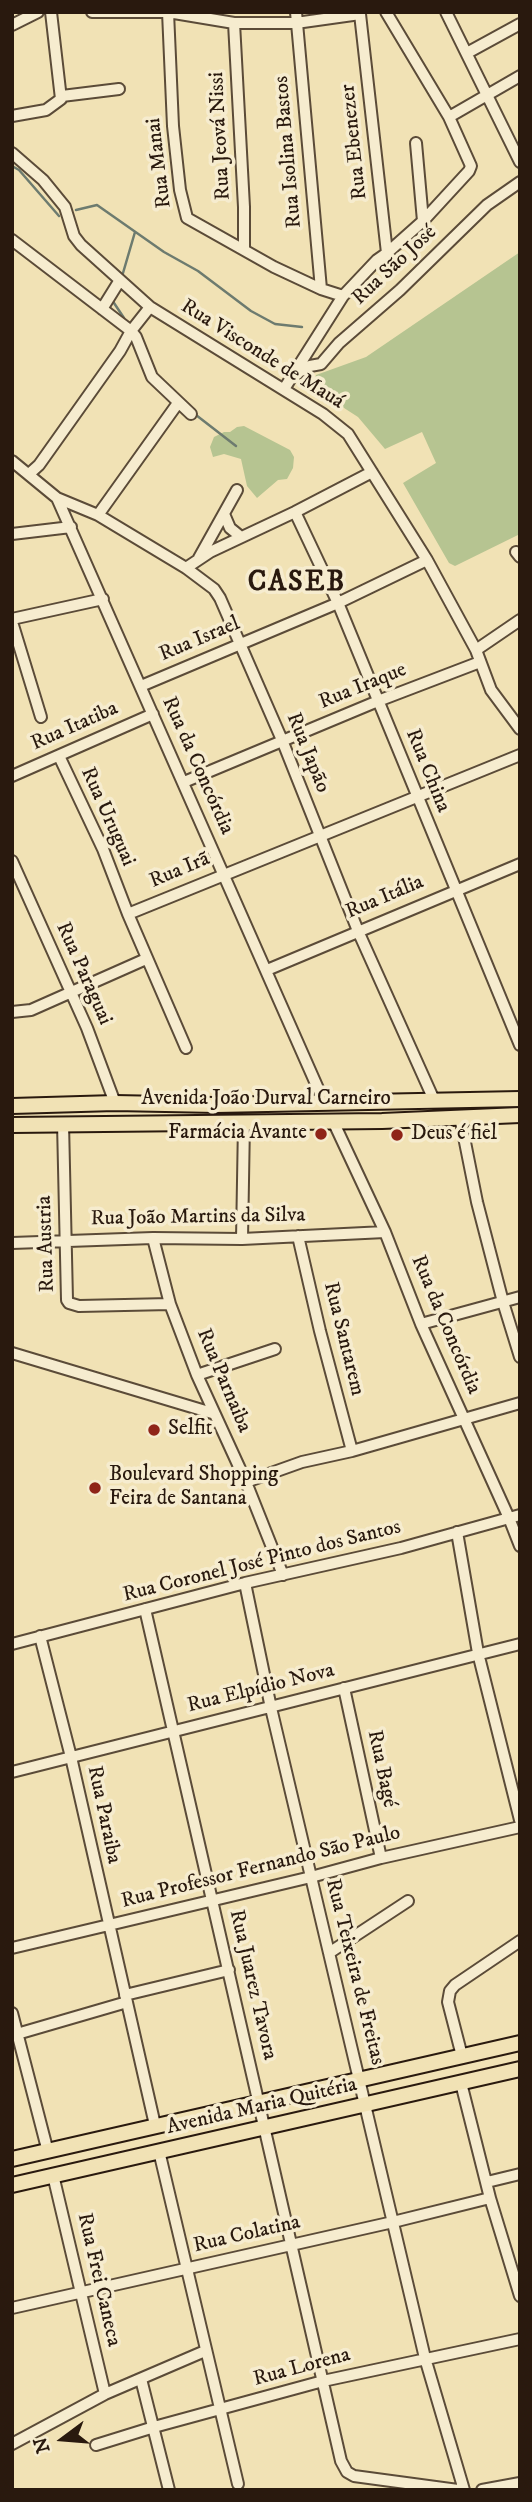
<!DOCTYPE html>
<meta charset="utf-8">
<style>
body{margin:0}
#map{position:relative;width:532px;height:2502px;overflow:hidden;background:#f1e2b5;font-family:"IM FELL DW Pica",serif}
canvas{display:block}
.frame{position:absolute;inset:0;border:14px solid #29190e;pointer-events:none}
.north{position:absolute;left:28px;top:2404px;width:70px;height:70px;-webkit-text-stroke:5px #f6eccf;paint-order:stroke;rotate:254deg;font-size:19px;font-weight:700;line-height:28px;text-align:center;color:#29190e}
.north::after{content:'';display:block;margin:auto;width:24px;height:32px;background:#29190e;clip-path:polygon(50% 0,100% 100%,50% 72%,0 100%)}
</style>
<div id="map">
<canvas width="532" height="2502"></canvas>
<div class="frame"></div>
<div class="north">N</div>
</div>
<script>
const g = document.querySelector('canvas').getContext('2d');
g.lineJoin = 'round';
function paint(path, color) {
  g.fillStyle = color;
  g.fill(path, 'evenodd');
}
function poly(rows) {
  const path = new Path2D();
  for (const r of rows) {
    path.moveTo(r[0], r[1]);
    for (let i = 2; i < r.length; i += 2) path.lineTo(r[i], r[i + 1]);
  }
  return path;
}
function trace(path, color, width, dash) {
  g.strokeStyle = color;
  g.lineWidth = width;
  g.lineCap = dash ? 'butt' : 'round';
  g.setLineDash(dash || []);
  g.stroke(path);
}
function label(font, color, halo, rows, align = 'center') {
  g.font = font + ' "IM FELL DW Pica",serif';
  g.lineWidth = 7;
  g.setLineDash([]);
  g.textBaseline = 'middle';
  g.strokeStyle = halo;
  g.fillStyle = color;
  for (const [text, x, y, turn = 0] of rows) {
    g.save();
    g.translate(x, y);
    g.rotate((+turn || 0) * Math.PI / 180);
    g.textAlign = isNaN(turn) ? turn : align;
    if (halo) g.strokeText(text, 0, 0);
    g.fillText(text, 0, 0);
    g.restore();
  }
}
const green = poly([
 [520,252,520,534,455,566,449,563,403,483,436,463,422,432,385,449,358,417,313,388,316,375,366,357],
 [244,426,290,450,294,457,293,468,287,479,278,480,257,498,247,486,241,459,224,454,213,457,210,447,214,437,224,432,230,432,237,427]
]);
const stream = poly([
 [12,166,19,170,59,216],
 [76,210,97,205,164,252,198,271,251,311,275,324,302,327],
 [123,273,135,232],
 [112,300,124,318],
 [196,415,236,446]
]);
const minor = poly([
 [92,12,168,12,234,23,296,23,360,14],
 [168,12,173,126,180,190,187,218,274,267,321,289,343,296],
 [296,12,321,289],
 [386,12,449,117,471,166,469,171,423,221,387,253],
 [446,12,520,162],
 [234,23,244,207,244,248],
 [12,25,38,12],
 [467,53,520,24],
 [62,96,119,89],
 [12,116,46,110,61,99,51,12],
 [449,117,520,76],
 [416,143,423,221],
 [12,153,43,180,65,207,74,236,81,245,150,307,323,414,348,434,427,560,476,650,491,690,520,729],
 [12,240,131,331,136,337,152,377,191,414],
 [102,309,120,280],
 [295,374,310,366,321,364,339,343,400,290,487,205,520,182],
 [284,389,343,296,377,260,387,253,360,14],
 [12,461,57,498,324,1102],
 [29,474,39,465,120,351,131,331,150,307],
 [57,498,98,515,186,568,214,589,220,598,282,740,358,931,434,1100],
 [295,512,338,603,520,1045],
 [224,514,230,528,241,537],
 [98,515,178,403],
 [12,534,71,527],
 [516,552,520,557],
 [199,558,237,490],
 [186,568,210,552,295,512,372,472],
 [12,619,103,599],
 [12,622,41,717],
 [476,650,520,620],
 [141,686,338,603,427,560],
 [59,756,103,849,128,914,186,1048],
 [12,776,153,714],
 [184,782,378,701,480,662],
 [12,861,87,1028,115,1103],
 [128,914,520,755],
 [267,970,520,864],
 [12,1012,31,1010,146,959],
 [460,1117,477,1202,503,1302,520,1357],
 [333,1121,385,1232,421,1324,509,1518,520,1546],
 [63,1123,67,1300,69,1303,79,1306,170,1304],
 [298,1236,320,1331,352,1451],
 [153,1238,170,1304,197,1375,246,1482,283,1575],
 [242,1239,244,1123],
 [12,1243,153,1238,242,1239,385,1232],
 [421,1324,520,1297],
 [12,1353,212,1413],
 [197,1375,275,1349],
 [246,1482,302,1462,352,1451,520,1403],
 [457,1532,478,1653,520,1820],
 [245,1583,271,1708,425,2358,464,2490],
 [145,1609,341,2461,347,2472,354,2476,458,2490],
 [40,1636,71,1757,155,2125],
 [12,1644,245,1583,401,1548,520,1515],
 [344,1688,381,1858],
 [12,1772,520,1644],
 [12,1948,311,1877,381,1858,520,1827],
 [329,1953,408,1901],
 [125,1995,229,1970],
 [12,2013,48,2152],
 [17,2034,127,2002],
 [462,2056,448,2002,450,1991,455,1985,520,1941],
 [461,2083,490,2198,520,2296],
 [159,2151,238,2484],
 [53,2175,105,2394],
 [487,2182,520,2174],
 [12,2308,393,2222,490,2198],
 [141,2379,169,2490],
 [12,2444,105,2394,205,2351],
 [96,2445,154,2427,323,2381,520,2339],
 [482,2490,520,2483]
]);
const major = poly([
 [12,1106,115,1103,216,1105,520,1099],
 [12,1125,382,1121,520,1115],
 [12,2159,520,2043],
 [12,2185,520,2069]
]);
const markers = [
 [321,1134,7,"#8f2418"],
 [397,1135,7,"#8f2418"],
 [154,1430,7,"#8f2418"],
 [95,1488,7,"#8f2418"]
];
const streetNames = [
 ["Rua Jeová Nissi",221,136,-93],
 ["Rua Ebenezer",355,142,-96],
 ["Rua Isolina Bastos",289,152,-95],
 ["Rua Manai",160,163,-97],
 ["Rua São José",395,266,-43],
 ["Rua Visconde de Mauá",262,355,32],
 ["Rua Israel",200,640,-23],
 ["Rua Iraque",363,687,-22],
 ["Rua Itatiba",75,727,-24],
 ["Rua Japão",307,753,68],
 ["Rua da Concórdia",197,766,66],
 ["Rua China",427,771,68],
 ["Rua Uruguai",107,817,66],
 ["Rua Irã",180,871,-23],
 ["Rua Itália",385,898,-23],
 ["Rua Paraguai",83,974,66],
 ["Avenida João Durval Carneiro",266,1100],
 ["Rua João Martins da Silva",198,1218,-1],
 ["Rua Austria",47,1244,-92],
 ["Rua da Concórdia",445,1325,67],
 ["Rua Santarem",343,1339,76],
 ["Rua Parnaiba",223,1381,67],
 ["Rua Coronel José Pinto dos Santos",262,1562,-14],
 ["Rua Elpídio Nova",261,1689,-14],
 ["Rua Bagé",381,1769,78],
 ["Rua Paraiba",103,1815,78],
 ["Rua Professor Fernando São Paulo",261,1868,-14],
 ["Rua Teixeira de Freitas",354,1972,76],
 ["Rua Juarez Tavora",252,1985,77],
 ["Avenida Maria Quitéria",262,2107,-13],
 ["Rua Colatina",247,2235,-13],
 ["Rua Frei Caneca",98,2280,77],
 ["Rua Lorena",302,2368,-15]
];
const poiNames = [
 ["Farmácia Avante",307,1134,"right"],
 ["Deus é fiel",411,1135],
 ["Selfit",168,1430],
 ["Boulevard Shopping",109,1476],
 ["Feira de Santana",109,1500]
];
const districtNames = [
 ["CASEB",297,584]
];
paint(green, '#b6c491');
trace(stream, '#6d7b6f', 2.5);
trace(minor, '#5b4b38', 14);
trace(major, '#29190e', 18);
trace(minor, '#f6eccf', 10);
trace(major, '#f1e2b5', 14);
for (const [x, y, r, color] of markers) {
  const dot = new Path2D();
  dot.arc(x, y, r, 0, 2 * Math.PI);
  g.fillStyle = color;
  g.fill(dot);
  trace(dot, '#f6eccf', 2.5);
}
label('21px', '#29190e', '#f6eccf', streetNames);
label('21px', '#29190e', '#f6eccf', poiNames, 'left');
g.letterSpacing = '2px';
label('bold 28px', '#29190e', '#f6eccf', districtNames);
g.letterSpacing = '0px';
</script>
